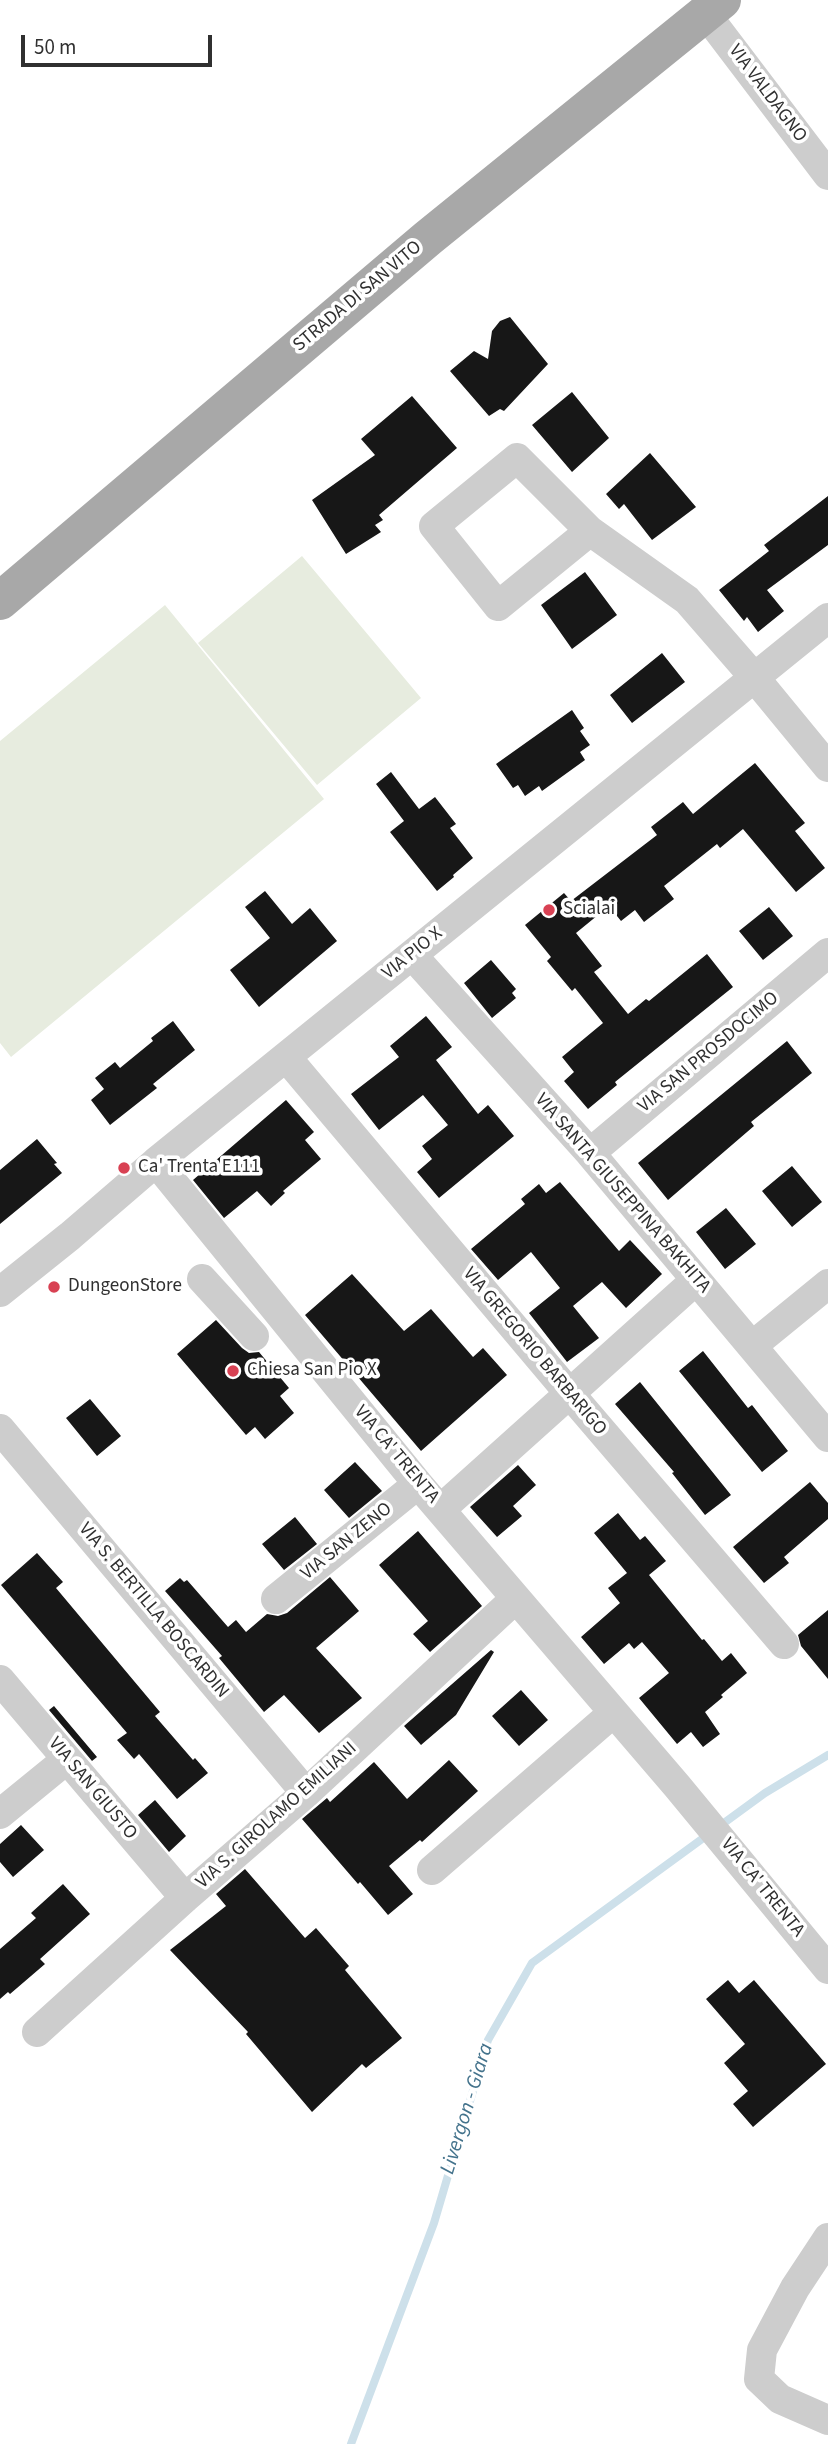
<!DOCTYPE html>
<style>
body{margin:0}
#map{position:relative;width:828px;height:2444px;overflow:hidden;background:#fff;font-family:"Source Sans 3",sans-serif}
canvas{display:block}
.scale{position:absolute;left:21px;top:35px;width:191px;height:32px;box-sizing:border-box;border:4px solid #303030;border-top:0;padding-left:9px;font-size:21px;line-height:24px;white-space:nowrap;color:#303030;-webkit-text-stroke:5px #fff;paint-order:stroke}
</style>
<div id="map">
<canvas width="828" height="2444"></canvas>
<div class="scale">50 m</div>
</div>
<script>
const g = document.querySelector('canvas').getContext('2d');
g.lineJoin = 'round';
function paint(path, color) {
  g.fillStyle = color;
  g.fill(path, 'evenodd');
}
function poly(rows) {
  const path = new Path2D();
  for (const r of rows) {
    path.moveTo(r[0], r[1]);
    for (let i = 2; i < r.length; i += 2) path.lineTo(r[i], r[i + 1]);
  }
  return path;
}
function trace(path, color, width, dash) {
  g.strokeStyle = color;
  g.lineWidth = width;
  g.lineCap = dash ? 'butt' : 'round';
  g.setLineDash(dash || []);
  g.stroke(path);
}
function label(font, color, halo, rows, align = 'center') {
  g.font = font + ' "Source Sans 3",sans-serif';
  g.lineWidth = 7;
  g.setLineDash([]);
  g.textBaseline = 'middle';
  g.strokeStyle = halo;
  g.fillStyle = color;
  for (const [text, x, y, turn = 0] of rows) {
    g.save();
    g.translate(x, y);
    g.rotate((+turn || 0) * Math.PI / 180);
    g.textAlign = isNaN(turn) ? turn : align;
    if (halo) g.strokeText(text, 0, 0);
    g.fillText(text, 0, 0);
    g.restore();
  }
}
const green = poly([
 [302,556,421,698,317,785,198,643],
 [165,605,324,799,11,1057,0,1043,0,741]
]);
const stream = poly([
 [351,2444,434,2223,488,2040,532,1963,765,1793,828,1755]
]);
const building = poly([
 [510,317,548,364,504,411,500,409,489,416,450,371,474,351,488,359,492,331,500,321],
 [572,392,609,438,572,472,532,425],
 [412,396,457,448,379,515,383,520,375,525,381,532,346,554,312,500,375,455,361,439],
 [650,453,696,507,652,540,624,504,619,509,606,494],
 [828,496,828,545,767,590,784,611,758,632,747,617,744,621,719,590,769,551,764,545],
 [585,572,617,615,572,649,541,605],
 [662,653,685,682,632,723,610,695],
 [572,710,584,728,580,731,590,745,580,752,585,760,542,791,539,786,525,796,518,785,513,788,496,764],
 [755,763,805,823,795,831,825,868,796,892,743,829,720,848,717,844,664,886,674,899,644,922,635,910,621,921,609,906,576,933,602,966,594,972,628,1014,646,999,649,1001,707,954,733,987,615,1082,617,1085,588,1109,564,1081,574,1072,562,1057,603,1023,575,988,572,991,547,961,551,957,525,925,564,893,571,901,657,835,651,827,683,802,693,814],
 [391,772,419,809,435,797,456,824,450,828,473,858,453,875,454,877,437,891,390,832,404,821,376,784],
 [265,891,292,924,310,908,337,941,259,1007,230,970,270,938,245,907],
 [769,907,793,936,763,960,739,931],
 [491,960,516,989,512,993,516,998,492,1018,464,983],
 [426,1016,452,1047,436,1060,478,1114,488,1105,514,1136,439,1198,417,1172,432,1159,422,1146,448,1125,423,1095,379,1130,351,1094,399,1057,390,1046],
 [173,1021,195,1050,153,1084,157,1088,110,1125,91,1100,104,1089,95,1078,115,1062,120,1068,153,1041,151,1038],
 [787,1041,812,1073,751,1122,754,1126,668,1200,638,1163],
 [286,1100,314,1132,305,1140,321,1159,283,1191,285,1193,271,1206,257,1191,224,1218,193,1180],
 [37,1139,57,1163,54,1164,62,1173,0,1224,0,1170],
 [792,1166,822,1202,792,1227,762,1191],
 [560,1182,619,1251,630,1240,662,1274,626,1308,602,1282,573,1306,599,1338,567,1362,529,1313,560,1288,531,1252,498,1280,471,1249,525,1204,521,1199,539,1184,546,1193],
 [726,1208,756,1244,725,1269,696,1232],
 [352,1274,404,1331,431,1309,473,1357,483,1348,507,1375,421,1451,305,1315],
 [216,1320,242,1348,249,1353,259,1352,289,1388,280,1396,294,1413,265,1439,255,1427,246,1435,177,1354],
 [703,1351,748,1408,752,1405,788,1451,762,1472,679,1371],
 [640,1382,731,1495,705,1515,672,1473,674,1472,615,1404],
 [90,1399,121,1436,97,1456,66,1418],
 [355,1462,382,1491,349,1518,324,1490],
 [518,1465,536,1485,513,1506,522,1516,497,1537,470,1507],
 [810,1482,828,1503,828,1519,784,1557,789,1563,764,1583,733,1547],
 [618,1513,640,1540,645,1536,666,1561,649,1575,702,1640,704,1639,722,1661,731,1653,747,1673,721,1695,723,1697,705,1712,720,1734,703,1747,691,1732,677,1744,639,1698,669,1673,642,1642,634,1649,629,1643,604,1664,581,1637,620,1603,608,1588,627,1573,594,1533],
 [295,1517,317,1544,284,1570,262,1544],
 [418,1531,482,1606,430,1652,413,1634,428,1621,379,1565],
 [37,1553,63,1582,56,1588,160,1712,155,1716,193,1760,195,1758,208,1773,177,1799,139,1754,134,1759,117,1740,127,1733,1,1585],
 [330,1577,359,1611,316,1648,362,1698,319,1733,284,1695,264,1712,219,1658,222,1656,165,1591,180,1578,184,1582,187,1580,228,1627,236,1620,246,1632,267,1614,278,1616,287,1613],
 [828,1610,828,1679,801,1646,798,1635],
 [491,1650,494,1652,456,1715,421,1745,404,1726],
 [521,1690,548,1720,519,1746,492,1716],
 [54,1706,97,1757,92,1761,49,1710],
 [449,1760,478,1791,422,1842,420,1840,389,1866,413,1894,388,1915,360,1882,358,1884,302,1819,327,1798,330,1802,374,1762,407,1799],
 [155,1800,186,1836,169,1852,138,1815],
 [21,1825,44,1850,13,1877,0,1862,0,1844],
 [245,1869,305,1938,316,1928,349,1966,345,1970,402,2038,366,2068,362,2064,312,2112,246,2034,248,2032,170,1950,226,1906,216,1894],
 [63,1884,90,1914,40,1959,45,1964,10,1994,8,1992,0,1999,0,1949,36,1918,31,1913],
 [728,1980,739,1993,754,1980,826,2064,753,2127,733,2104,748,2091,724,2063,745,2044,706,1999]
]);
const minor = poly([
 [705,13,828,175],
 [590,531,498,606,434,526,517,458,590,531,687,600,754,677,828,767],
 [412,955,590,1153,828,1437],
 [286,1057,570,1394,784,1644],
 [590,1153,828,953],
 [156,1162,418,1484,677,1786,828,1969],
 [202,1279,254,1336],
 [0,1292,70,1236,156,1162,828,618],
 [752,1346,828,1284],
 [0,1429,306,1793],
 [441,1509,696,1280],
 [276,1599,418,1484],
 [0,1680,185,1898],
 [0,1814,66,1760],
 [432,1870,613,1713],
 [37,2032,185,1898,306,1793,515,1599],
 [828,2238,795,2288,762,2350,759,2379,780,2399,828,2420]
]);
const major = poly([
 [0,601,428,238,722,0]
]);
const markers = [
 [549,910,7,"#d84153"],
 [124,1168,7,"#d84153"],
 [54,1287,7,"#d84153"],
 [233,1371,7,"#d84153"]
];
const streetNames = [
 ["VIA VALDAGNO",767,94,53],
 ["STRADA DI SAN VITO",358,297,-40],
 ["VIA PIO X",413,954,-39],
 ["VIA SAN PROSDOCIMO",709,1053,-40],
 ["VIA SANTA GIUSEPPINA BAKHITA",622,1194,49],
 ["VIA GREGORIO BARBARIGO",534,1352,50],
 ["VIA CA' TRENTA",396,1455,50],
 ["VIA SAN ZENO",347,1542,-39],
 ["VIA S. BERTILLA BOSCARDIN",153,1611,50],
 ["VIA SAN GIUSTO",92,1789,50],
 ["VIA S. GIROLAMO EMILIANI",277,1816,-42],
 ["VIA CA' TRENTA",762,1888,51]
];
const poiNames = [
 ["Scialai",563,910],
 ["Ca' Trenta E111",138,1168],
 ["DungeonStore",68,1287],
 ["Chiesa San Pio X",247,1371]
];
const waterNames = [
 ["Livergon - Giara",468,2109,-73]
];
paint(green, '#e7ecdf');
trace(stream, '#cde0ea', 8);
paint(building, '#171717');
trace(minor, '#cdcdcd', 30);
trace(major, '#a8a8a8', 38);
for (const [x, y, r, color] of markers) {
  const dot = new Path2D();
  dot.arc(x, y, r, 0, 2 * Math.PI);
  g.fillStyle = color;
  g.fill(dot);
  trace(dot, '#fff', 2.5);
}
label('19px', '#303030', '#fff', streetNames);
label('19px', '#303030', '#fff', poiNames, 'left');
label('italic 21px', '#44738c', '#fff', waterNames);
</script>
